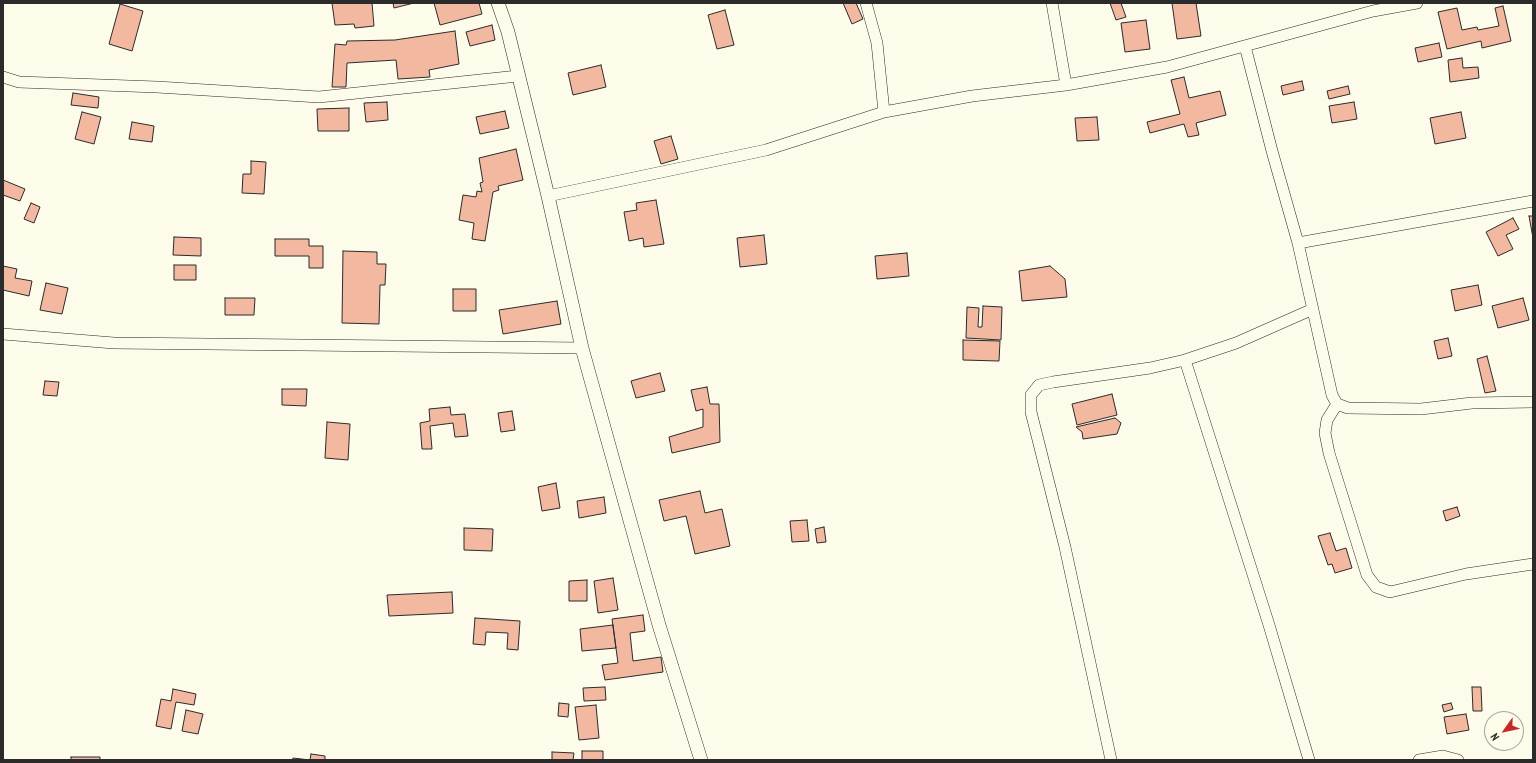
<!DOCTYPE html>
<style>
body{margin:0}
#map{position:relative;width:1536px;height:763px;overflow:hidden;background:#fdfbea;font-family:"PT Sans Narrow",sans-serif}
canvas{display:block}
.frame{position:absolute;inset:0;border:4px solid #2b2b2b;pointer-events:none}
.north{position:absolute;left:1484px;top:711px;width:40px;height:40px;box-sizing:border-box;background:#fdfbea;border:1px solid #a9a89e;border-radius:50%;rotate:237deg;font-size:11px;font-weight:700;line-height:16px;text-align:center;color:#2b2b2b}
.north::after{content:'';display:block;margin:auto;width:14px;height:18px;background:#c62828;clip-path:polygon(50% 0,100% 100%,50% 72%,0 100%)}
</style>
<div id="map">
<canvas width="1536" height="763"></canvas>
<div class="frame"></div>
<div class="north">N</div>
</div>
<script>
const g = document.querySelector('canvas').getContext('2d');
g.lineJoin = 'round';
function paint(path, color) {
  g.fillStyle = color;
  g.fill(path, 'evenodd');
}
function poly(rows) {
  const path = new Path2D();
  for (const r of rows) {
    path.moveTo(r[0], r[1]);
    for (let i = 2; i < r.length; i += 2) path.lineTo(r[i], r[i + 1]);
  }
  return path;
}
function trace(path, color, width, dash) {
  g.strokeStyle = color;
  g.lineWidth = width;
  g.lineCap = dash ? 'butt' : 'round';
  g.setLineDash(dash || []);
  g.stroke(path);
}
const building = poly([
 [332,3,372,3,374,26,355,28,354,24,335,25,332,3],
 [393,3,414,3,394,8,393,3],
 [434,3,479,3,482,14,440,25,434,3],
 [843,3,856,3,863,19,852,24,843,3],
 [1110,3,1121,3,1126,17,1116,20,1110,3],
 [1172,3,1196,3,1201,36,1177,39,1172,3],
 [120,4,143,11,132,51,109,44,120,4],
 [1503,6,1511,41,1482,48,1481,41,1447,49,1438,12,1457,8,1462,30,1477,27,1478,30,1499,26,1495,8,1503,6],
 [725,10,734,45,717,49,708,15,725,10],
 [1146,20,1150,49,1125,52,1121,23,1146,20],
 [492,25,495,40,470,46,466,32,492,25],
 [455,31,459,64,429,70,430,77,398,79,396,60,347,63,346,87,332,87,335,44,346,45,347,41,395,40,455,31],
 [1439,43,1442,57,1418,62,1415,48,1439,43],
 [1462,58,1463,68,1478,67,1479,78,1450,82,1448,60,1462,58],
 [601,65,606,87,573,95,568,73,601,65],
 [1184,77,1189,98,1220,91,1226,115,1196,123,1199,135,1188,137,1184,124,1150,133,1147,122,1180,114,1171,80,1184,77],
 [1302,81,1304,90,1283,95,1281,86,1302,81],
 [1348,86,1350,94,1329,99,1327,91,1348,86],
 [73,93,99,97,98,108,71,105,73,93],
 [387,102,388,120,366,122,364,103,387,102],
 [1354,102,1357,119,1332,123,1329,106,1354,102],
 [349,108,349,131,318,131,317,109,349,108],
 [505,111,509,128,480,134,476,117,505,111],
 [82,112,101,117,94,144,75,139,82,112],
 [1461,112,1466,138,1435,144,1430,118,1461,112],
 [1097,117,1099,140,1077,141,1075,118,1097,117],
 [132,122,154,126,152,142,129,139,132,122],
 [671,136,678,159,661,164,654,141,671,136],
 [516,149,523,180,498,186,499,190,493,192,485,241,472,239,474,223,459,220,463,195,476,197,477,191,482,192,480,183,483,182,479,158,516,149],
 [251,161,266,162,264,194,242,193,243,174,251,174,251,161],
 [3,180,25,189,20,201,3,195,3,180],
 [656,200,664,244,644,247,643,238,629,241,624,212,637,210,636,203,656,200],
 [31,203,40,207,34,223,24,219,31,203],
 [1529,216,1533,216,1533,238,1529,216],
 [1513,218,1519,229,1506,235,1513,249,1498,256,1486,232,1513,218],
 [764,235,767,264,740,267,737,238,764,235],
 [174,237,201,238,201,256,173,255,174,237],
 [275,239,309,239,309,246,323,246,323,268,309,268,309,256,275,256,275,239],
 [343,251,377,252,377,264,386,264,385,285,380,285,379,324,342,323,343,251],
 [907,253,909,276,877,279,875,256,907,253],
 [174,265,196,265,196,280,174,280,174,265],
 [3,266,17,269,15,278,32,281,29,296,3,290,3,266],
 [1050,266,1065,279,1067,297,1022,301,1019,271,1050,266],
 [46,283,68,288,62,314,40,310,46,283],
 [1478,285,1482,305,1455,311,1451,290,1478,285],
 [453,289,476,289,476,311,453,311,453,289],
 [225,298,255,298,254,315,225,315,225,298],
 [1523,298,1529,320,1498,328,1492,306,1523,298],
 [557,301,561,324,503,334,499,310,557,301],
 [983,306,1002,307,1001,340,966,338,967,307,979,308,978,327,982,327,983,306],
 [1448,338,1452,356,1438,359,1434,341,1448,338],
 [963,340,1000,341,999,361,963,360,963,340],
 [1487,356,1496,391,1485,393,1477,359,1487,356],
 [660,373,665,391,636,398,631,381,660,373],
 [45,381,59,382,57,396,43,395,45,381],
 [707,387,710,404,719,404,720,442,672,453,669,437,703,427,703,409,696,411,691,390,707,387],
 [282,389,307,389,306,406,282,405,282,389],
 [1112,394,1117,415,1077,425,1072,404,1112,394],
 [450,407,451,415,465,414,468,436,455,437,453,423,430,426,432,449,422,449,420,423,430,421,429,409,450,407],
 [512,411,515,430,501,432,498,413,512,411],
 [1115,418,1121,423,1117,434,1083,439,1082,432,1076,427,1115,418],
 [327,422,350,424,348,460,325,458,327,422],
 [556,483,560,508,542,511,538,487,556,483],
 [700,491,705,513,722,509,730,546,695,554,686,516,664,521,659,500,700,491],
 [604,497,606,513,579,518,577,501,604,497],
 [1457,507,1460,516,1446,521,1443,511,1457,507],
 [807,520,809,541,792,542,790,521,807,520],
 [824,527,826,542,817,543,815,529,824,527],
 [464,528,493,529,492,551,464,550,464,528],
 [1330,533,1336,551,1346,548,1352,568,1335,573,1332,564,1328,565,1318,536,1330,533],
 [613,578,618,610,598,613,594,581,613,578],
 [587,580,587,601,569,601,569,581,587,580],
 [452,592,453,613,389,616,387,595,452,592],
 [643,615,645,631,630,633,633,661,661,657,663,672,605,680,602,665,618,663,612,619,643,615],
 [475,618,520,621,518,650,507,649,508,633,486,632,485,645,473,644,475,618],
 [613,625,616,648,582,651,580,629,613,625],
 [605,687,606,700,584,701,583,688,605,687],
 [1472,687,1481,687,1482,711,1473,711,1472,687],
 [173,689,196,694,194,705,176,702,171,729,156,726,161,699,171,701,173,689],
 [559,703,569,704,568,717,558,716,559,703],
 [1451,703,1453,709,1444,712,1442,705,1451,703],
 [596,705,599,738,579,740,575,707,596,705],
 [186,710,203,714,198,734,182,731,186,710],
 [1466,714,1469,730,1447,734,1444,717,1466,714],
 [582,751,603,751,603,760,582,760,582,751],
 [552,752,574,753,573,760,552,760,552,752],
 [311,754,325,756,325,760,292,760,293,758,310,760,311,754],
 [71,757,100,757,100,760,71,760,71,757]
]);
const minor = poly([
 [866,3,877,43,884,112],
 [1052,3,1066,85],
 [1245,46,1272,151,1298,243,1332,395,1337,404,1348,408,1421,409,1472,403,1533,402],
 [3,77,19,82,157,87,319,97,518,76],
 [548,196,766,150,884,112,972,96,1066,85,1167,67,1373,11,1417,3],
 [1298,243,1533,201],
 [3,334,114,343,582,348],
 [1185,360,1269,625,1309,760],
 [1337,404,1327,420,1325,433,1329,453,1367,575,1376,587,1390,592,1466,574,1533,564],
 [1111,760,1065,547,1031,412,1031,395,1039,385,1053,382,1150,368,1185,360,1236,343,1313,309],
 [1419,760,1443,756,1458,760]
]);
const tertiary = poly([
 [498,3,508,32,548,196,582,348,659,625,701,760]
]);
paint(building, '#f2b8a0');
trace(building, '#2b2b2b', 1);
trace(minor, '#2b2b2b', 12);
trace(tertiary, '#2b2b2b', 14);
trace(minor, '#fdfbea', 11);
trace(tertiary, '#fdfbea', 13);
</script>
